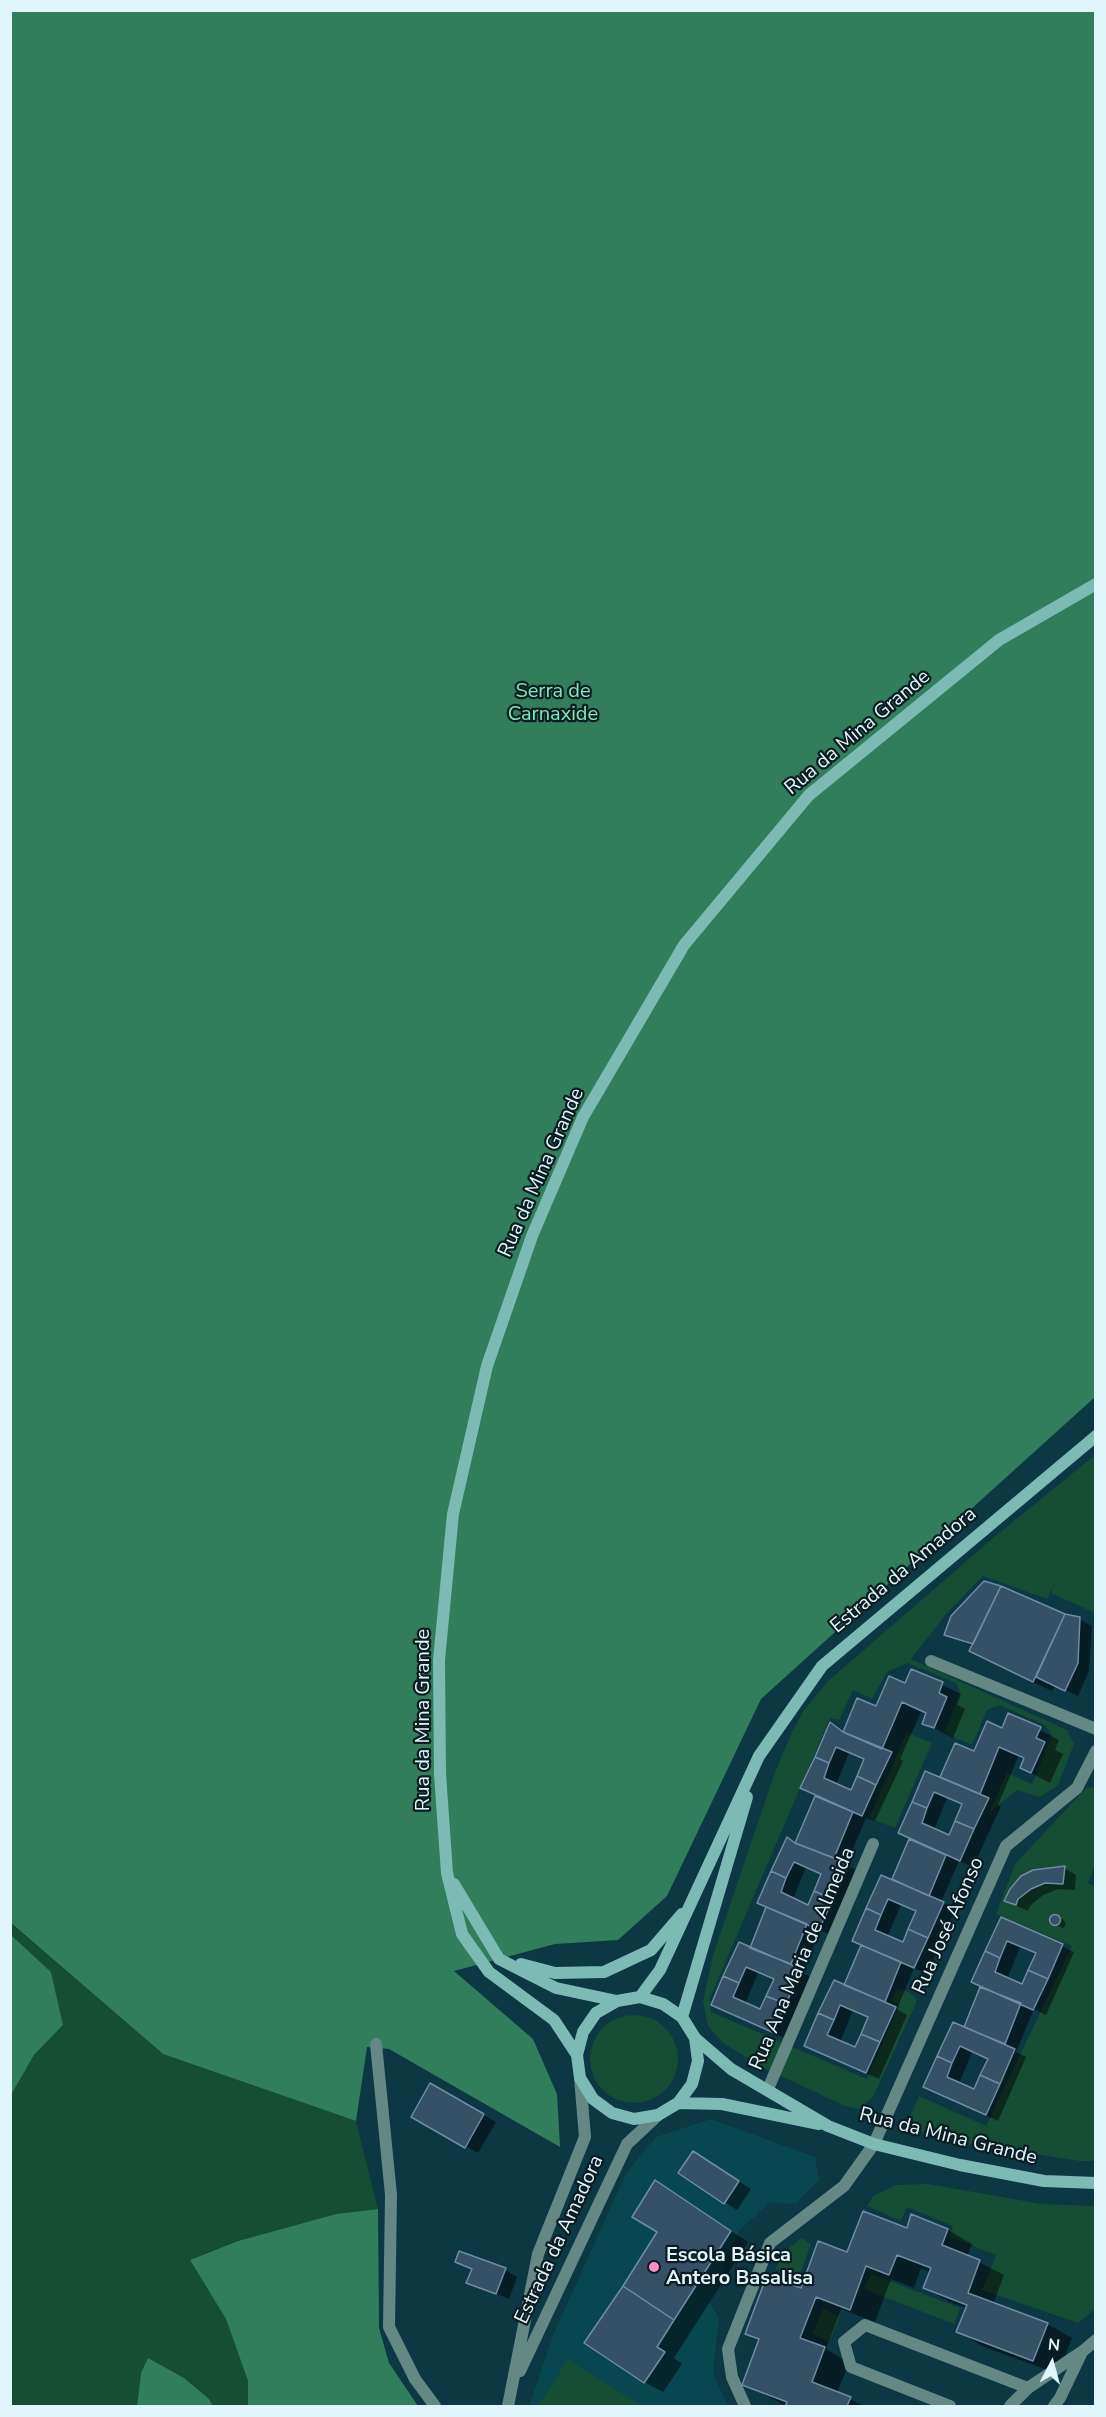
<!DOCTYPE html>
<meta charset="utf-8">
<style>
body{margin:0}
#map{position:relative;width:1106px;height:2417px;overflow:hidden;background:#0b3842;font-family:"Nunito Sans",sans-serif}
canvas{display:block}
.frame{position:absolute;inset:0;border:12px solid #dff6fb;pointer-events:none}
.north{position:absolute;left:1022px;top:2333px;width:60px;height:60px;-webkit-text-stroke:4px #0b1d21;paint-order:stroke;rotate:6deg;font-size:16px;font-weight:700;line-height:24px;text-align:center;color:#dff6fb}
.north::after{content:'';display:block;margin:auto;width:21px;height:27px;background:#dff6fb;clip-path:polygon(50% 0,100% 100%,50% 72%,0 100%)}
</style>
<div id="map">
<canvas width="1106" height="2417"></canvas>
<div class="frame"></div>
<div class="north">N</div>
</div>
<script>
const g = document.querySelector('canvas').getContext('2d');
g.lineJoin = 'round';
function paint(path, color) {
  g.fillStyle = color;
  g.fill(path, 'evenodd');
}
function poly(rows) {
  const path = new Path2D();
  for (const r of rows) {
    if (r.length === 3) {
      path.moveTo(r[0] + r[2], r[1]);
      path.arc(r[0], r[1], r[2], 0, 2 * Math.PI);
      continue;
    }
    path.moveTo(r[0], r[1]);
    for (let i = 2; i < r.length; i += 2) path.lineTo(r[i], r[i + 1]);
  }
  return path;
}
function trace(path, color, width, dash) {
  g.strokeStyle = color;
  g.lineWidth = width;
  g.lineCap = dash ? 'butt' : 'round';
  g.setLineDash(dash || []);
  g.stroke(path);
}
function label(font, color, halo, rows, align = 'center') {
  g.font = font + ' "Nunito Sans",sans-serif';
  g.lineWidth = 4.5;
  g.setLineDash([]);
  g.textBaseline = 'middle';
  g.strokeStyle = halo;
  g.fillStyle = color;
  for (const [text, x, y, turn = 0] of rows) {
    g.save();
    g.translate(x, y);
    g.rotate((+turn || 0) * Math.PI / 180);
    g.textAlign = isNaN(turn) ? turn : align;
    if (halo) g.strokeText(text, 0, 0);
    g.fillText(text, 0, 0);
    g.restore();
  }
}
const built = poly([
 [711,2119,815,2157,819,2180,795,2204,770,2202,739,2231,710,2303,719,2318,713,2373,728,2406,529,2406,554,2333,626,2173,656,2137]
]);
const green = poly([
 [1095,1455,1095,1613,1051,1593,1056,1580,1047,1599,983,1576,947,1613,911,1659,1067,1730,1074,1744,1058,1785,1040,1797,1017,1790,989,1813,1007,1773,1032,1784,1052,1735,1045,1725,999,1705,987,1710,972,1745,944,1733,960,1692,956,1683,907,1663,887,1672,872,1699,853,1690,839,1720,830,1718,710,1998,711,2012,867,2079,899,2005,892,2001,896,1989,909,1992,916,1998,916,2003,873,2097,858,2109,845,2106,762,2067,723,2043,708,2026,703,2001,713,1955,774,1775,792,1732,804,1710,827,1682,993,1538],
 [907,1732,932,1743,895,1828,869,1818],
 [1095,1787,1095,1865,1088,1883,1096,1887,1095,2161,1080,2161,940,2139,906,2125,919,2096,986,2126,1072,1946,996,1914,1015,1864,1086,1788],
 [10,1923,163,2054,356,2121,378,2209,336,2214,238,2241,190,2260,226,2319,248,2381,248,2406,213,2406,209,2399,141,2373,137,2406,11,2406,11,2095,34,2055,63,2025,51,1972,11,1935],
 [634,2059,44],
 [928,2184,1042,2204,1095,2206,1095,2309,1078,2323,982,2290,996,2255,949,2237,953,2226,907,2207,901,2221,867,2206,873,2196,896,2185],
 [801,2238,811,2244,799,2277,776,2268,784,2253],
 [871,2274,960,2308,954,2324,864,2289],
 [823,2309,840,2317,829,2342,812,2334],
 [568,2359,642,2406,538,2406]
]);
const forest = poly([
 [11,11,1095,11,1095,1397,761,1699,667,1896,618,1940,555,1944,454,1971,533,2039,557,2094,560,2147,389,2049,367,2047,356,2121,163,2054,11,1923],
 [11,1935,51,1972,63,2025,34,2055,11,2095],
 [378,2209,379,2328,389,2363,418,2406,248,2406,248,2381,226,2319,190,2260,238,2241,336,2214],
 [148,2358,184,2378,209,2399,213,2406,137,2406,141,2373]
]);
const shadow = poly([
 [1001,1587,1065,1615,1079,1619,1092,1626,1089,1671,1078,1696,1055,1685,1052,1691,990,1662,971,1651,973,1646,946,1634],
 [912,1671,961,1694,957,1705,965,1709,953,1738,924,1723,927,1714,921,1712,900,1759,903,1761,875,1821,866,1818,846,1865,860,1872,832,1936,820,1930,802,1972,812,1978,785,2038,725,2012,713,2005,751,1950,816,1796,802,1788,844,1733,906,1685],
 [849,1753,866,1760,852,1792,836,1785],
 [806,1867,822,1874,809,1907,793,1899],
 [758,1973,775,1980,761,2011,745,2004],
 [1009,1715,1059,1740,1055,1750,1063,1754,1050,1783,1022,1768,1025,1760,1018,1757,998,1805,1001,1806,973,1867,959,1861,941,1902,955,1910,927,1974,914,1968,897,2009,907,2015,879,2079,806,2045,845,1987,893,1881,911,1839,900,1833,941,1779,956,1745,975,1753,1003,1730],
 [947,1798,964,1805,950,1837,934,1830],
 [901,1905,917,1912,904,1944,887,1937],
 [853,2010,869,2017,856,2049,840,2042],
 [1064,1868,1076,1875,1075,1890,1058,1889,1043,1895,1030,1906,1028,1911,1006,1901],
 [1053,1916,1063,1919,1066,1925,1063,1928,1054,1924,1051,1920],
 [1001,1919,1074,1952,1046,2015,1034,2009,1016,2052,1026,2057,998,2121,925,2087,965,2029,982,1987],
 [1020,1947,1037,1954,1023,1986,1007,1979],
 [972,2052,989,2059,975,2091,959,2084],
 [431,2085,496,2122,478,2153,413,2116],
 [706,2160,751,2189,737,2210,680,2173],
 [656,2182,748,2242,674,2358,682,2364,663,2392,644,2382,659,2232],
 [907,2230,948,2230,972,2244,967,2256,1004,2275,993,2304,1047,2324,1072,2338,1058,2374,982,2346,958,2331,967,2308,950,2302,925,2288,931,2272,921,2268,914,2288,891,2279,875,2322,841,2309,826,2349,849,2363,837,2393,864,2406,786,2406,744,2384,760,2341,747,2334,848,2254],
 [457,2262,505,2270,517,2277,509,2299,468,2282,473,2270]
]);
const building = poly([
 [984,1581,1001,1586,973,1644,944,1635,951,1616,984,1581],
 [1001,1586,1065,1614,1033,1682,969,1651,1001,1586],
 [1065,1614,1080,1617,1078,1663,1065,1691,1036,1677,1065,1614],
 [911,1669,943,1682,939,1693,947,1697,934,1728,922,1724,926,1713,902,1702,882,1749,843,1732,857,1698,876,1706,889,1676,905,1683,911,1669],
 [1008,1713,1041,1727,1036,1738,1045,1742,1031,1773,1020,1768,1024,1758,999,1747,980,1794,940,1777,955,1743,974,1751,987,1721,1002,1728,1008,1713],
 [830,1722,843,1732,892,1752,876,1785,857,1776,864,1759,836,1747,829,1763,815,1757,830,1722],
 [815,1757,829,1763,824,1778,851,1790,857,1776,876,1785,862,1816,800,1788,815,1757],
 [925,1771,989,1798,974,1829,955,1821,962,1804,934,1792,927,1808,912,1802,925,1771],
 [815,1796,853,1812,834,1858,795,1843,815,1796],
 [912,1802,927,1808,922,1823,949,1835,955,1821,974,1829,960,1861,898,1833,912,1802],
 [787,1837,795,1843,849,1864,833,1899,814,1891,821,1874,794,1862,786,1878,771,1871,787,1837],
 [909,1839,946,1855,929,1896,892,1879,909,1839],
 [1065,1866,1063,1884,1045,1883,1031,1889,1018,1899,1016,1905,1004,1901,1010,1889,1021,1876,1033,1870,1065,1866],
 [771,1871,786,1878,781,1892,808,1905,814,1891,833,1899,819,1930,757,1903,771,1871],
 [881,1875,944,1902,928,1938,908,1929,916,1911,888,1899,881,1915,866,1908,881,1875],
 [766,1907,807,1924,791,1964,750,1948,766,1907],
 [866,1908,881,1915,875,1930,903,1942,908,1929,928,1938,914,1968,852,1941,866,1908],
 [1055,1920,5.5],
 [1001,1917,1063,1944,1048,1979,1028,1970,1036,1953,1007,1941,1000,1958,985,1951,1001,1917],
 [739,1942,801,1969,786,2004,766,1996,774,1979,746,1967,739,1983,723,1976,739,1942],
 [861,1945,901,1962,885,2002,844,1985,861,1945],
 [985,1951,1000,1958,995,1972,1022,1984,1028,1970,1048,1979,1033,2010,971,1982,985,1951],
 [723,1976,739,1983,733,1997,760,2009,766,1996,786,2004,772,2032,711,2005,723,1976],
 [834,1980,896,2007,880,2042,861,2034,868,2017,840,2005,834,2020,818,2013,834,1980],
 [980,1987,1021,2003,1005,2044,964,2027,980,1987],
 [818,2013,834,2020,827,2035,855,2047,861,2034,880,2042,866,2073,804,2046,818,2013],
 [953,2022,1015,2049,1000,2084,980,2075,988,2059,960,2046,952,2063,937,2056,953,2022],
 [937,2056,952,2063,947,2077,974,2089,980,2075,1000,2084,986,2115,923,2087,937,2056],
 [430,2083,484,2114,465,2148,411,2117,430,2083],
 [693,2151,739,2181,724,2204,678,2173,693,2151],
 [655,2180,731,2231,674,2320,623,2286,657,2232,632,2217,655,2180],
 [863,2211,907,2228,911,2214,948,2229,942,2245,980,2260,968,2293,1048,2323,1033,2361,956,2332,967,2305,923,2288,931,2268,897,2255,889,2275,866,2266,850,2310,816,2297,800,2338,825,2347,812,2382,851,2397,847,2406,785,2406,787,2402,742,2385,759,2339,745,2334,767,2275,801,2288,818,2241,847,2252,863,2211],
 [459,2251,506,2268,496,2294,466,2283,472,2269,455,2262,459,2251],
 [623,2286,674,2320,657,2347,665,2352,644,2383,584,2343,623,2286]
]);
const street = poly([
 [931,1661,1096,1729],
 [376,2044,391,2195,389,2327,415,2379,435,2406],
 [768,2089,873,1844],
 [520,2371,627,2144,658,2115],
 [508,2406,538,2254,585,2137,580,2078],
 [745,2406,732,2377,728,2349,770,2243,844,2186,874,2144,1006,1846,1077,1788,1096,1751],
 [950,2406,851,2367,844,2342,865,2325,1028,2388],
 [1010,2406,1028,2388,1083,2351,1096,2340],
 [1054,2406,1060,2398,1082,2352]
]);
const secondary = poly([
 [454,1884,499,1959,556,1988,617,2001],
 [521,1964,555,1973,604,1972,651,1950,682,1914],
 [640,1997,660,1970,759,1756,822,1666,1096,1436],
 [682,2017,747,1797],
 [695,2038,698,2061,692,2084,678,2103,658,2115,634,2119,612,2113,593,2099,580,2078,577,2055,583,2032,596,2013,617,2001,640,1997,663,2004,682,2017,695,2038,731,2069,828,2126,874,2144,960,2165,1044,2181,1096,2183],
 [577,2055,554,2020,489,1972,462,1934,447,1873,440,1774,439,1660,453,1514,487,1366,532,1236,583,1117,684,945,809,795,999,640,1096,584],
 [678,2103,722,2104,819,2124]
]);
const markers = [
 [654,2267,6,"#fa8fc7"]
];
const parkNames = [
 ["Serra de",553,692],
 ["Carnaxide",553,715]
];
const streetNames = [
 ["Rua da Mina Grande",858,733,-40],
 ["Rua da Mina Grande",542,1173,-66],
 ["Estrada da Amadora",904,1571,-40],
 ["Rua da Mina Grande",424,1720,-90],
 ["Rua José Afonso",949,1926,-66],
 ["Rua Ana Maria de Almeida",803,1959,-67],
 ["Rua da Mina Grande",948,2137,14],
 ["Estrada da Amadora",560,2240,-65]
];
const poiNames = [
 ["Escola Básica",666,2256],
 ["Antero Basalisa",666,2279]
];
paint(built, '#084650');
paint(green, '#154d35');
paint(forest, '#327d5b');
paint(shadow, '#0007');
paint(building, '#345166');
trace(building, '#6e8da4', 1.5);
trace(street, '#648985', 12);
trace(secondary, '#7ebab4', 12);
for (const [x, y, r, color] of markers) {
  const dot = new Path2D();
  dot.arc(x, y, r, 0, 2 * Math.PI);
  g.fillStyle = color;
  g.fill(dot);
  trace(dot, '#0b1d21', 2);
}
label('20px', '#80e9b7', '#0b1d21', parkNames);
label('20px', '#dff6fb', '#0b1d21', streetNames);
label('bold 20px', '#dff6fb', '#0b1d21', poiNames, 'left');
</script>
